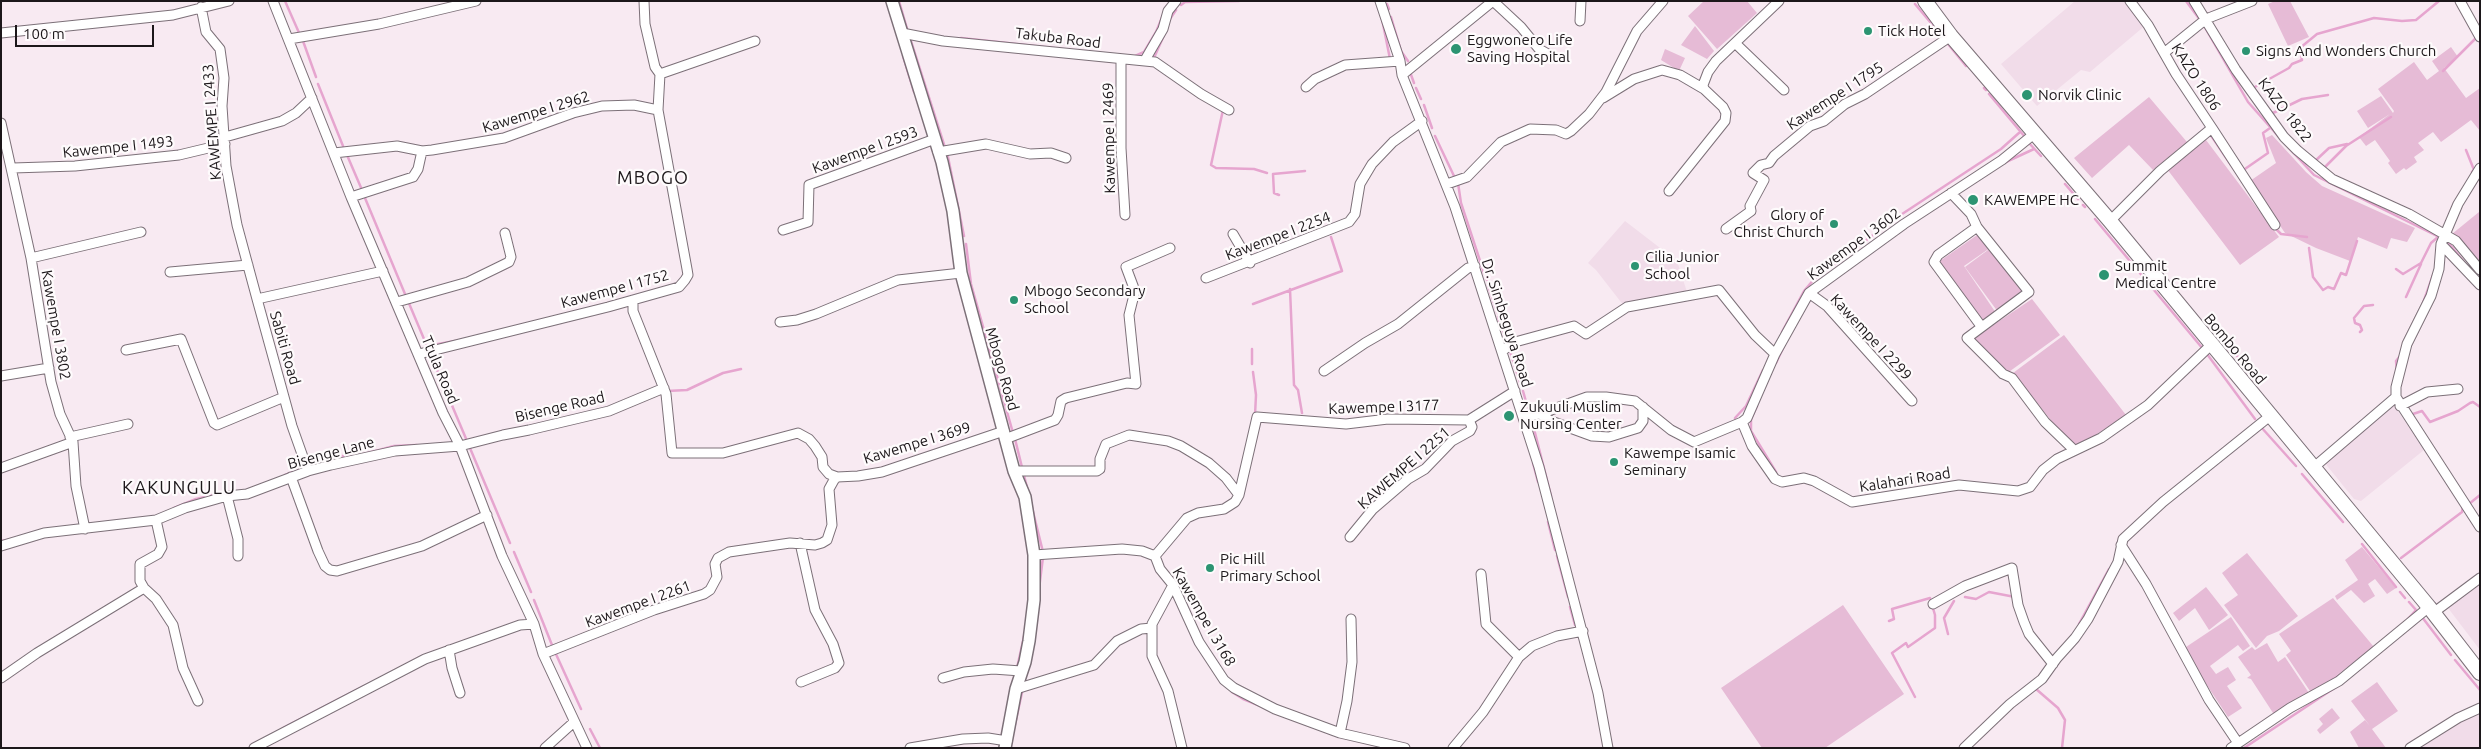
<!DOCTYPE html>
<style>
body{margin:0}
#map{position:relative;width:2481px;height:749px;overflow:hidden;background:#f8eaf2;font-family:Ubuntu,sans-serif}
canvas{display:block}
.frame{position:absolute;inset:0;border:2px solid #1c171a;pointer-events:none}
.scale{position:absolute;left:15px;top:25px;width:139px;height:22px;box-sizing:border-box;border:2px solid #1c171a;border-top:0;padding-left:6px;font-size:15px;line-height:18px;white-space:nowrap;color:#1c171a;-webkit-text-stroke:4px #fefbfc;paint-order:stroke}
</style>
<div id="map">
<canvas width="2481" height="749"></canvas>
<div class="frame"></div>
<div class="scale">100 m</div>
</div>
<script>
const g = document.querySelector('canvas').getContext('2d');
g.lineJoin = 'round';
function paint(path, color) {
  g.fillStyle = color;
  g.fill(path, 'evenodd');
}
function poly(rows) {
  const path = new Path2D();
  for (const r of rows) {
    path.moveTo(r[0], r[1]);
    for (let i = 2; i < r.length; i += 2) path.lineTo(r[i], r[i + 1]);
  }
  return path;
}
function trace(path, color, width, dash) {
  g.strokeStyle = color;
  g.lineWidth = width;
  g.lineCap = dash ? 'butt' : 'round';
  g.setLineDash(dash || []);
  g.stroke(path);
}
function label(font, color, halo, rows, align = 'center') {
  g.font = font + ' Ubuntu,sans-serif';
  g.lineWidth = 4.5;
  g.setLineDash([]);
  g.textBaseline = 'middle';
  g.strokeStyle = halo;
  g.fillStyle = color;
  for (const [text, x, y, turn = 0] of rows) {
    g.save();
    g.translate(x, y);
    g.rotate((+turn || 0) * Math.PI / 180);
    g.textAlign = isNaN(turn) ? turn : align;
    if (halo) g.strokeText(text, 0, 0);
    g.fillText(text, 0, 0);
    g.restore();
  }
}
const built = poly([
 [2075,1,2128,1,2147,24,2090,72,2081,70,2037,106,2001,64],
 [1625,221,1677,261,1687,292,1624,306,1596,270,1588,263],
 [2393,404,2424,450,2361,501,2354,499,2324,462],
 [2480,579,2480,650,2445,604],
 [2480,711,2480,748,2417,748,2436,736]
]);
const green = poly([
 [1704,1,1747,1,1757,13,1717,49,1688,16],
 [2275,1,2290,1,2309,37,2288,46,2268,4],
 [1695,26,1714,51,1707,59,1681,45],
 [2451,47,2458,57,2444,68,2466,98,2480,88,2480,131,2471,120,2441,142,2433,132,2418,143,2424,150,2414,157,2417,162,2406,170,2404,168,2396,174,2388,163,2390,161,2375,140,2366,146,2359,137,2390,114,2368,128,2357,111,2381,96,2393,113,2394,111,2378,89,2414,62,2427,80,2439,71,2432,61],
 [1665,49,1685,58,1679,71,1661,60],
 [2149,97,2187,142,2153,170,2129,145,2092,178,2074,158],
 [2272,135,2306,172,2322,186,2415,228,2407,242,2391,238,2387,249,2358,237,2350,261,2316,248,2285,233,2250,181,2276,163,2266,138],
 [2206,140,2279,237,2240,265,2167,169],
 [2479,212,2480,259,2475,263,2452,234],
 [1980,233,1990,248,1964,266,1996,313,1980,324,1937,263],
 [1992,247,2025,293,1998,312,1965,267],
 [2032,299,2060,335,2006,374,1974,338],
 [2064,335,2126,415,2074,449,2013,373],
 [2362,547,2396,588,2387,594,2375,579,2368,584,2375,596,2364,603,2351,590,2337,600,2335,596,2358,580,2345,560],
 [2247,553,2298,616,2279,631,2267,636,2256,648,2224,605,2238,595,2222,573],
 [2206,587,2228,615,2209,630,2195,608,2179,621,2173,613],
 [2333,598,2374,647,2312,694,2286,655,2291,651,2279,634],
 [1843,605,1904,694,1825,748,1762,748,1721,688],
 [2231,617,2250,646,2243,651,2238,645,2210,666,2216,674,2228,667,2236,680,2227,686,2242,708,2228,717,2183,649],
 [2267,643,2278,662,2285,657,2309,693,2275,716,2251,679,2247,678,2251,675,2238,657,2252,647,2255,650],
 [2377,682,2398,711,2372,729,2386,748,2359,748,2350,732,2365,720,2370,726,2351,701],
 [2332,708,2340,718,2320,734,2317,730,2323,724,2319,719]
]);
const stream = poly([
 [285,1,300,35],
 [899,1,908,32],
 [2186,1,2203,24,2248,102,2279,137],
 [1387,4,1389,9],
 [1915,4,1941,35],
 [1181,5,1185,2,1239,1],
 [1391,17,1401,51,1408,61],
 [1170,19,1176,10],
 [1382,19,1390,59],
 [910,38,948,157,964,236],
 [961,38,1063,49],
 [303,41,316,77],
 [1948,44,1966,66],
 [903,56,914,92],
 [1135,56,1144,52,1156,32,1163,15],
 [1153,60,1165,33],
 [2443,71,2477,37],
 [1410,72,1414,83],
 [318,84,343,146],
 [1416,88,1421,99],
 [1984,88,1986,90],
 [2253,88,2289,68,2292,64,2302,60,2300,48,2317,34,2374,18,2402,21,2416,20,2439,1],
 [1989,94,2025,137],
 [1424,105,1432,128],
 [1223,110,1211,165,1216,168,1254,169,1267,173],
 [2269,111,2273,113,2302,99,2328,95],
 [2208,135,2210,134,2231,165],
 [1435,136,1454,176],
 [2028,142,2041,156],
 [2289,148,2314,175,2439,237],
 [2466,150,2474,170,2472,172],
 [347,155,362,190],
 [2006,162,2034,149],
 [2314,162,2329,148,2347,144],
 [2324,168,2346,146,2391,117],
 [2242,171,2268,153,2263,133,2270,128],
 [1458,183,1461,203,1484,273],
 [2065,184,2078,199],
 [1279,195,1274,193,1273,174,1305,171],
 [365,198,405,294],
 [2083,205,2085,207],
 [2095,219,2203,349],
 [2274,227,2281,234,2307,237],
 [2447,241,2464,262],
 [966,244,971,284,1013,433],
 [2309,248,2313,277,2323,290,2328,287,2334,289,2341,273,2346,275,2357,241],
 [2396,269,2403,274,2421,263,2431,243,2438,237],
 [1486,278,1487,280],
 [1488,285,1497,312],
 [1290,289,1294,385,1298,390,1302,413],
 [2406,297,2421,264],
 [408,301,510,543],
 [2423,303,2433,275],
 [1253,304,1342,271,1331,237],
 [1498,317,1508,343],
 [1782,332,1804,291,1815,278,1896,218,2001,149,2020,132],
 [2360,332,2362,330,2360,325,2355,323,2354,318,2364,306,2373,305],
 [427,346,455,341],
 [1509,348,1521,385],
 [1252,349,1252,364],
 [2231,349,2252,373],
 [2207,354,2255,419],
 [1776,363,1784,346],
 [1253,372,1256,395,1255,415],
 [2397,374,2396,361,2400,356],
 [667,391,687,390,723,373,741,369],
 [1523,391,1529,412],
 [1757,406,1751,419,1751,431,1776,472],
 [2410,415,2422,411,2430,422,2458,411,2470,403,2473,402,2480,407],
 [1735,418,1746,406,1763,370],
 [1532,421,1551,496],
 [2261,427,2296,466],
 [1015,439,1043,552],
 [364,454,394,446,417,445],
 [1533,463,1538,482],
 [308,466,340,456,354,456],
 [2302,474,2343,522],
 [285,475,303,468],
 [2469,504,2480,495],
 [174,508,196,499,223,493],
 [1548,522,1555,550],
 [1,541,8,540],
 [2362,544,2396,587],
 [514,552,531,592],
 [1557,556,1568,597],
 [2401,558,2462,512,2463,505],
 [1039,589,1043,557],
 [2400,592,2405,598],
 [1965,597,1976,599,1989,592,2015,597],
 [534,600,552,645],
 [1570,607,1575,625],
 [2408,619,2416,610,2409,602],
 [2420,619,2422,617,2451,655],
 [1889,621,1894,619,1892,609,1930,598,1935,615,1935,628,1908,647,1906,643,1892,653,1915,697],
 [2079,624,2109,569],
 [1948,634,1944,618,1954,601],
 [555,652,581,709],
 [2455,660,2480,690],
 [1017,668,1025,632],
 [2332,680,2344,672],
 [2034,690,2036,689,2058,708,2065,720,2062,748],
 [1232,692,1243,699,1258,705],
 [283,728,364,686],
 [590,729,600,748],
 [1014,729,1023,688],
 [2244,748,2336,687]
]);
const minor = poly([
 [273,1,351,197,443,413,460,446,502,556,534,624,543,654,587,748],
 [1380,1,1400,61,1402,75,1455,207,1539,467,1598,693,1608,748],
 [2194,1,2236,70,2284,137,2297,150,2332,179,2409,214,2456,241,2480,270],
 [2460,1,2480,37],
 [201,7,206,32,220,49,224,78,222,106,226,166,237,225,257,299],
 [1580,21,1581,1],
 [1,33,173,15,229,1],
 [902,33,943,41,1155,62,1201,94,1229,110],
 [289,39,379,24,476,1],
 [1735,43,1784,90],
 [2164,53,2206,19,2252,1],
 [1121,60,1121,148,1125,215],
 [1145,60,1163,29,1168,11,1176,1],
 [660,74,755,41],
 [1402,75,1493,1,1521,27,1539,49,1553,57],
 [1306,87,1315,79,1345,65,1400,61],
 [1603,98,1634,79,1662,70,1680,75,1704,89],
 [1,123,31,258,51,382,60,414,73,442,76,486,85,529],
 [2212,128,2275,225],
 [225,137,282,121,296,113,312,98],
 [938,152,986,144,1030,154,1051,153,1066,158],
 [334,153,397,146,422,151,432,150,504,138,573,113,602,106,634,105,658,110],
 [13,168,75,166,179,155,225,144],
 [1447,184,1467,177,1501,142,1530,129,1556,130,1566,134,1571,131,1589,114,1606,92,1637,31,1663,1],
 [1669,191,1725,121,1726,113,1723,107,1704,89,1703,85,1708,72,1716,61,1779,1],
 [1951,193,1971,214,1977,227,1938,255,1934,262,1981,326],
 [351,197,413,177,418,169,422,151],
 [2110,221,2160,171,2212,128,2176,74,2148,25,2130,1],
 [1977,227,2029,292,1967,338,2003,374,2012,378,2045,422,2074,450],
 [1726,229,1751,211,1750,206,1764,180,1753,173,1761,165,1769,163,1774,156,1810,126,1824,121,1845,104,1865,94,1951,36],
 [783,230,808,222,809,185,935,139],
 [1233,234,1250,263],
 [2441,244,2480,285],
 [31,258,141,232],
 [170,272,248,265],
 [1206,278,1349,222,1355,214,1360,184,1372,164,1393,142,1422,121],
 [1809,293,1827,306,1912,401],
 [633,300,633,311,666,394,672,453,723,453,798,433,809,439,815,446,822,457,823,467,829,474,837,477,858,476,882,472,1004,431],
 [397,302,468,282,509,262,511,257,505,233],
 [780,322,797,320,816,314,898,280,961,273],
 [126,350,181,339,214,423,217,425,284,397],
 [1502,351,1515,342,1574,326,1586,334,1627,307,1719,290,1755,335,1775,354],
 [419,354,608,307,679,287,685,280,688,275,687,269,658,110,660,74,655,67,645,24,644,1],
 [1324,371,1365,343,1398,324,1468,268,1475,266],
 [1,376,49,368],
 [2396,397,2480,527],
 [2400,406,2427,392,2458,389],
 [1540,414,1551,421,1592,436,1609,437,1638,428,1643,421,1643,407],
 [1524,416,1540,414,1587,397,1606,397,1635,401,1671,430,1694,442,1742,422,1747,418,1775,354,1809,293,1904,224,2002,160,2034,134],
 [1742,422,1752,446,1775,479,1782,482,1804,478,1814,481,1852,502,1959,485,2018,491,2030,487,2043,470,2057,459,2101,438,2148,405,2211,345],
 [70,437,128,424],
 [1005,439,1055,420,1058,415,1061,401,1066,398,1127,383,1136,384,1129,315,1135,291,1126,267,1170,248],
 [1,468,73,442],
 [2313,468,2396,397,2396,387,2407,344,2431,296,2439,269,2441,244,2458,204,2480,168],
 [308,471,292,426,257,299,383,271],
 [1014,471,1097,471,1100,469,1100,459,1106,444,1129,435,1168,441,1181,446,1209,463,1226,478,1239,495],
 [291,477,318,551,325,566,330,570,337,571,422,546,487,515],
 [227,496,238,539,238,556],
 [1350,537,1373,509,1408,479,1425,469,1452,441,1470,431,1472,427,1469,420],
 [800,543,815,610,833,644,839,663,835,668,801,682],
 [2121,545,2146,584,2209,700,2238,743],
 [1,546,44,533,156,520,185,508,227,496,247,494,308,471,331,465,395,451,460,446,503,435,529,430,609,411,664,388],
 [1034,555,1122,549,1142,551,1155,556,1160,569,1173,585,1199,642,1224,680,1234,688,1275,709,1340,733,1405,748],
 [1155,556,1187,518,1198,513,1224,509,1235,502,1239,495,1257,417,1346,424,1388,419,1469,420,1515,391],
 [1481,574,1486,624,1519,657],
 [1173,585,1152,624,1152,656,1168,691,1182,748],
 [144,588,156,599,173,625,183,668,198,701],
 [1933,604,1965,586,2012,568,2018,605,2024,622,2029,634,2053,664],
 [2433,613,2480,578],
 [449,650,452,668,460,693],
 [543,654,654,610,704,594,710,590,717,577,715,564,718,558,729,552,790,543,815,545,822,543,827,540,832,525,829,489,834,480,837,477],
 [1,678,37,653,144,588,140,581,140,564,158,554,162,547,156,520],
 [943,678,964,672,993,669,1021,671],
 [1016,689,1094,665,1117,641,1141,629,1152,628],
 [1340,733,1347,701,1352,662,1351,619],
 [254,748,425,659,520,625,534,624],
 [545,748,574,722],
 [910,748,963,739,988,738,1007,741],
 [1453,748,1483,712,1519,657,1532,646,1557,636,1583,631],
 [1964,748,2010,704,2042,679,2057,658,2075,638,2088,619,2118,562,2123,539,2163,502,2270,416],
 [2231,748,2290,708,2339,681,2429,607],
 [2410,748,2458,718,2480,708]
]);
const tertiary = poly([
 [892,1,942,162,953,211,961,273,1014,471,1025,497,1034,555,1034,600,1029,641,1025,662,1016,689,1005,748]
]);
const primary = poly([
 [1925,1,1951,36,2110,221,2429,607,2480,673]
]);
const markers = [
 [1868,31,5,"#2c9472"],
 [1456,49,6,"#2c9472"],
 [2246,51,5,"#2c9472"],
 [2027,95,6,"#2c9472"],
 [1973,200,6,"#2c9472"],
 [1834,224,5,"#2c9472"],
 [1635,266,5,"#2c9472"],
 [2104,275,6,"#2c9472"],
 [1014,300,5,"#2c9472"],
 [1509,416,6,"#2c9472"],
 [1614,462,5,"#2c9472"],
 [1210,568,5,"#2c9472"]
];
const poiNames = [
 ["Tick Hotel",1878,31],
 ["Eggwonero Life",1467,40],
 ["Saving Hospital",1467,57],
 ["Signs And Wonders Church",2256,51],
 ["Norvik Clinic",2038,95],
 ["KAWEMPE HC",1984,200],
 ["Glory of",1824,215,"right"],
 ["Christ Church",1824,232,"right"],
 ["Cilia Junior",1645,257],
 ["School",1645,274],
 ["Summit",2115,266],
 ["Medical Centre",2115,283],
 ["Mbogo Secondary",1024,291],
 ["School",1024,308],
 ["Zukuuli Muslim",1520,407],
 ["Nursing Center",1520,424],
 ["Kawempe Isamic",1624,453],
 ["Seminary",1624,470],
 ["Pic Hill",1220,559],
 ["Primary School",1220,576]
];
const streetNames = [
 ["Takuba Road",1058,38,7],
 ["KAZO 1806",2196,77,57],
 ["Kawempe I 1795",1835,96,-33],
 ["KAZO 1822",2285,110,52],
 ["Kawempe I 2962",536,112,-17],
 ["KAWEMPE I 2433",212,122,-94],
 ["Kawempe I 2469",1109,138,-91],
 ["Kawempe I 1493",118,147,-6],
 ["Kawempe I 2593",865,150,-20],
 ["Kawempe I 2254",1278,236,-21],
 ["Kawempe I 3602",1854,244,-36],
 ["Kawempe I 1752",615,289,-15],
 ["Dr. Simbeguya Road",1507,323,72],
 ["Kawempe I 3802",56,325,80],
 ["Kawempe I 2299",1871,337,47],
 ["Sabiti Road",285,348,74],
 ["Bombo Road",2235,349,50],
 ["Mbogo Road",1002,369,74],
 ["Ttula Road",440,370,67],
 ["Bisenge Road",560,407,-13],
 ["Kawempe I 3177",1384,407,-2],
 ["Kawempe I 3699",917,443,-17],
 ["Bisenge Lane",331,453,-15],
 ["KAWEMPE I 2251",1404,468,-41],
 ["Kalahari Road",1905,480,-9],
 ["Kawempe I 2261",638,604,-20],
 ["Kawempe I 3168",1204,617,60]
];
const quarterNames = [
 ["MBOGO",653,178],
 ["KAKUNGULU",179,488]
];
paint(built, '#f1dce9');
paint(green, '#e6bbd6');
trace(stream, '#e6a5cf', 2.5);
trace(minor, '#7c7078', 11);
trace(tertiary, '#7c7078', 14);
trace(primary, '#7c7078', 16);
trace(minor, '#fff', 9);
trace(tertiary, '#fff', 11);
trace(primary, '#fff', 14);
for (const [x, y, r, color] of markers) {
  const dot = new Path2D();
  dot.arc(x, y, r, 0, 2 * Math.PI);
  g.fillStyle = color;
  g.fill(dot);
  trace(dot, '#fefbfc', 2);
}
label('15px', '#1c171a', '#fefbfc', poiNames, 'left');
label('15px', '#1c171a', '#fefbfc', streetNames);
g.letterSpacing = '1px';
label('18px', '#1c171a', '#fefbfc', quarterNames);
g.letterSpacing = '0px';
</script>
